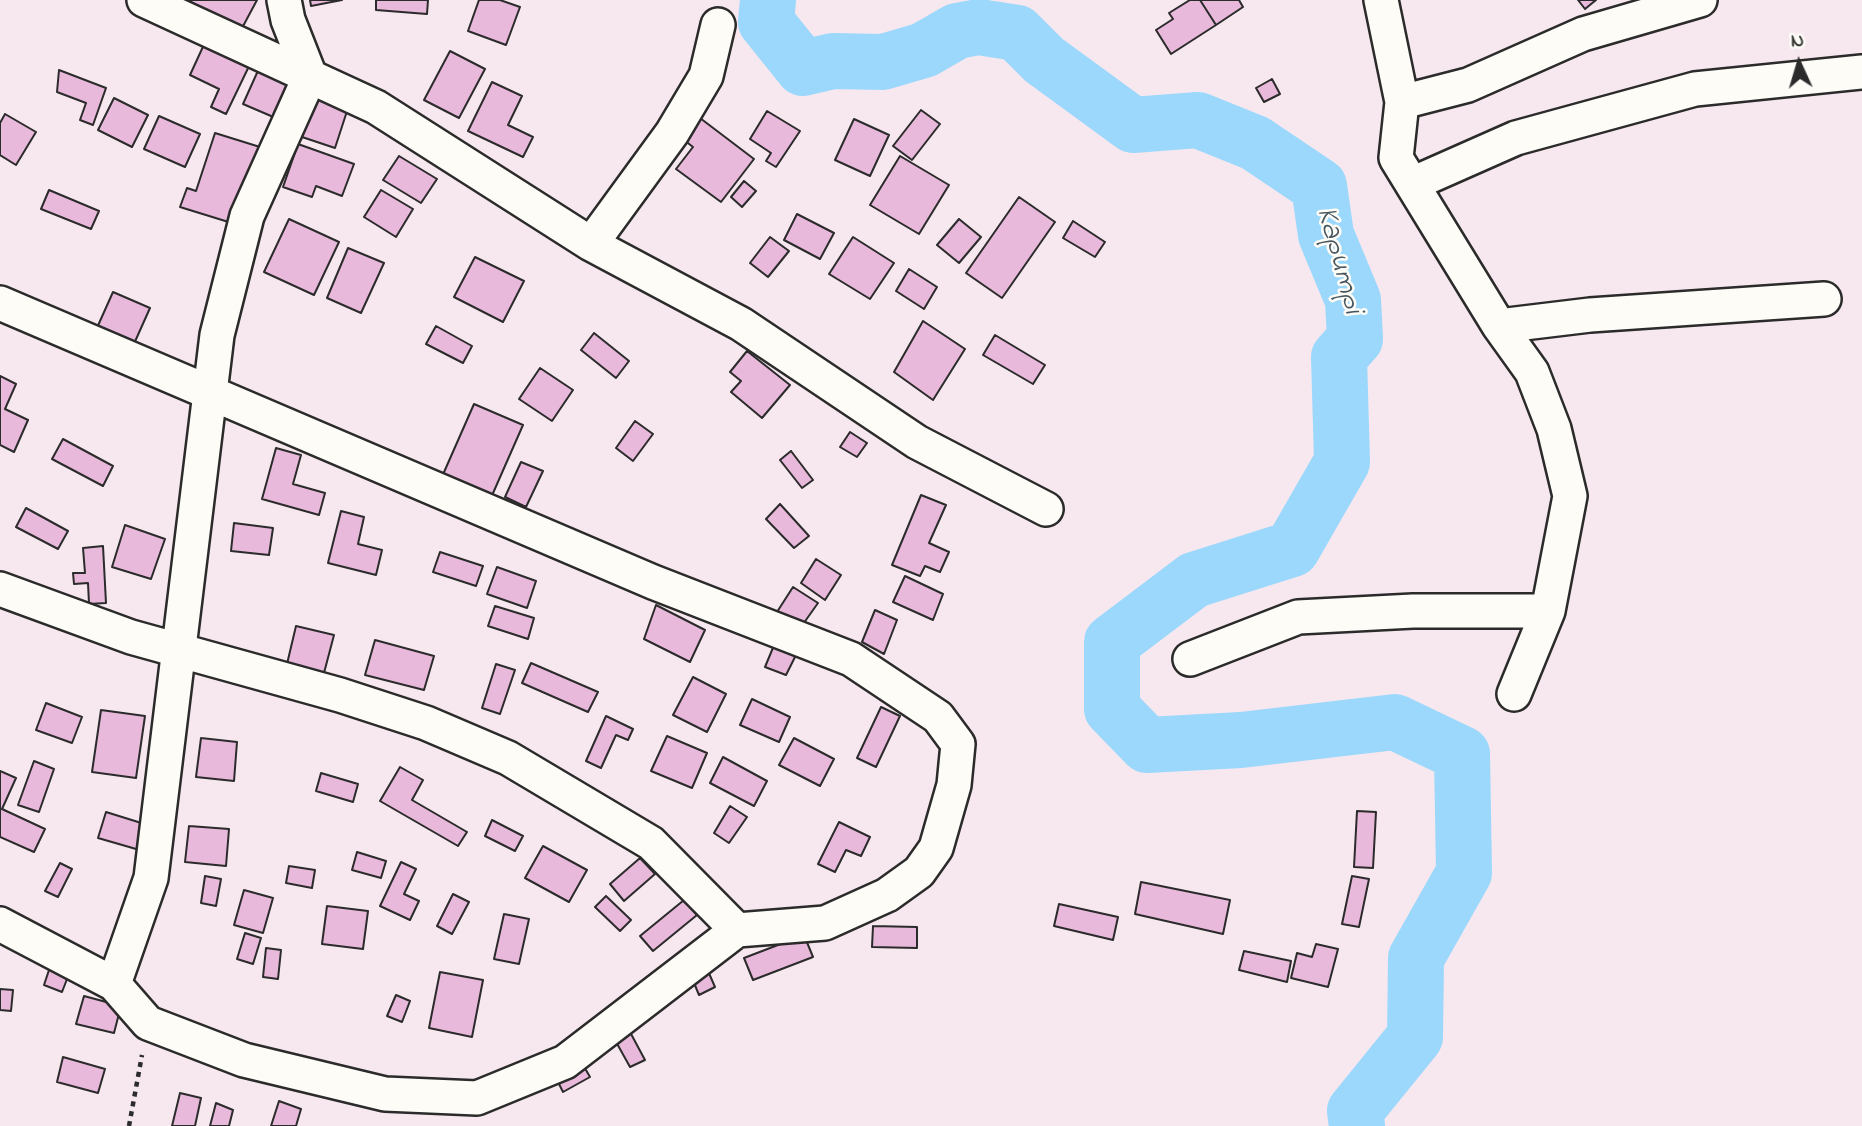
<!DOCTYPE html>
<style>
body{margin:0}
#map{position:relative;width:1862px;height:1126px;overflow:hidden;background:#f7e8ef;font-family:"Indie Flower",sans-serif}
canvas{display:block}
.north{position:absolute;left:1764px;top:28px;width:70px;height:70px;-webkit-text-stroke:5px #fdfcf7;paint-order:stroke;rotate:356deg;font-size:19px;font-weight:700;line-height:28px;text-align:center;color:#2b2b2b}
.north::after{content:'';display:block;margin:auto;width:24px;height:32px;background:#2b2b2b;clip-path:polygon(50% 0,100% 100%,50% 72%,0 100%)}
</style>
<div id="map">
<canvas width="1862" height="1126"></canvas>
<div class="north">N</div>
</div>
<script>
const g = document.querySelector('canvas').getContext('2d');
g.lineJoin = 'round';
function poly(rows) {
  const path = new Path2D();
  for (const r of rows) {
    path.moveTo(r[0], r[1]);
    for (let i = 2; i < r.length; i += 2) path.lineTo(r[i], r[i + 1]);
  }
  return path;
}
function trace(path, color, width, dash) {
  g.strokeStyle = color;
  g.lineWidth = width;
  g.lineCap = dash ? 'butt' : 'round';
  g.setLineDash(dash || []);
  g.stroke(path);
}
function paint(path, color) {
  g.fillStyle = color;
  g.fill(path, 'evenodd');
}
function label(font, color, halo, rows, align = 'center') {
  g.font = font + ' "Indie Flower",sans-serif';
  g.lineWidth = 5;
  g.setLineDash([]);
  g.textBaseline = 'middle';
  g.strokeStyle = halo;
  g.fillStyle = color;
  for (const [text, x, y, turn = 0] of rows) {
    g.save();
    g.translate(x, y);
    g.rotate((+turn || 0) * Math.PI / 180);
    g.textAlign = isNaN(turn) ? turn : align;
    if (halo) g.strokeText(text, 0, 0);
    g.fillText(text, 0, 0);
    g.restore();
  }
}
const river = poly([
 [768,0,766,22,803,68,833,61,883,62,924,50,957,31,979,27,1017,33,1044,60,1133,125,1198,120,1255,143,1319,186,1326,235,1353,300,1355,339,1339,357,1342,462,1292,549,1194,580,1112,642,1112,709,1147,745,1241,740,1395,722,1462,754,1464,873,1416,958,1415,1037,1355,1111,1357,1126]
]);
const building = poly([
 [182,0,257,0,241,30,182,0],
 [310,0,342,0,311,6,310,0],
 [376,0,428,0,427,14,376,10,376,0],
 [479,0,500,0,520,7,506,45,468,31,479,0],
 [1190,0,1200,0,1216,25,1171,54,1156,30,1173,19,1169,13,1190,0],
 [1200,0,1239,0,1243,7,1216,25,1200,0],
 [1578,0,1596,0,1585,9,1578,0],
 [207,38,252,60,226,114,211,107,219,89,190,75,207,38],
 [450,51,485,69,459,118,424,100,450,51],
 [261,64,296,79,278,119,243,104,261,64],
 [59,70,106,88,93,125,80,120,86,103,57,92,59,70],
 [1272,79,1280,94,1264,102,1256,88,1272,79],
 [492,82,522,96,508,125,533,137,523,157,468,131,492,82],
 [316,94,349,105,335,148,302,137,316,94],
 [114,98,148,115,132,147,98,130,114,98],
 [921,110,940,124,912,160,893,146,921,110],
 [767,111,800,131,776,167,766,161,771,153,750,139,767,111],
 [5,114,36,132,16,165,0,155,0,123,5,114],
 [159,116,200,134,185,167,144,149,159,116],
 [700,118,754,159,721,202,676,169,693,147,684,140,700,118],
 [854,119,889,135,870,176,835,160,854,119],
 [215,133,260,147,235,224,180,207,187,188,196,191,215,133],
 [298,144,354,164,342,196,316,186,312,197,283,187,298,144],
 [399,156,437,179,421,203,383,180,399,156],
 [900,156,949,185,919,234,870,205,900,156],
 [744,181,756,191,742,207,731,197,744,181],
 [49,190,99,211,91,229,41,209,49,190],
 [381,190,413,209,396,237,364,217,381,190],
 [1019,197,1055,222,1002,298,966,273,1019,197],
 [797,214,834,233,820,259,784,240,797,214],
 [289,219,339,242,314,295,264,272,289,219],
 [959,219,981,237,959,263,937,245,959,219],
 [1073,221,1105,242,1095,257,1063,238,1073,221],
 [770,237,789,251,768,277,750,263,770,237],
 [853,237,894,263,870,299,829,274,853,237],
 [348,248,384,263,361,313,327,298,348,248],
 [475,257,524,281,503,322,454,297,475,257],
 [909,269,937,287,924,309,896,291,909,269],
 [113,292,150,308,133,346,96,330,113,292],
 [923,321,965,349,933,400,894,372,923,321],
 [436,326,472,346,463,363,426,344,436,326],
 [594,333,629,361,616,378,581,350,594,333],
 [995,335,1045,365,1033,384,983,355,995,335],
 [747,351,790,385,762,418,731,392,741,381,730,372,747,351],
 [540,368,573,390,552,421,519,399,540,368],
 [0,376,16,384,5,409,28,420,14,452,0,445,0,376],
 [474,404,523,425,490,500,441,479,474,404],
 [635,421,653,434,633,461,616,448,635,421],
 [850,432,867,443,857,457,840,447,850,432],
 [63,439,113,466,103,486,52,459,63,439],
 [276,448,301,455,293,484,325,493,319,515,262,499,276,448],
 [791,451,813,480,802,488,780,460,791,451],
 [521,462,543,471,526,507,505,497,521,462],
 [921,495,946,505,929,543,949,552,940,572,925,566,920,576,892,565,921,495],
 [780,504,809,536,794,548,766,519,780,504],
 [26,508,68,531,58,549,16,527,26,508],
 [341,511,364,517,358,544,382,550,376,575,328,563,341,511],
 [234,523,273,528,269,555,231,551,234,523],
 [125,525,165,539,151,579,112,567,125,525],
 [103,546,106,603,89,604,88,583,74,584,73,573,85,573,83,548,103,546],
 [440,552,483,566,476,586,433,572,440,552],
 [816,559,841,575,825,600,801,583,816,559],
 [497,567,536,581,527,608,487,594,497,567],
 [905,576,943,594,933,620,893,602,905,576],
 [793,587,818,603,801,627,777,612,793,587],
 [656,605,705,630,690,662,644,639,656,605],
 [495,606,534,618,528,639,488,626,495,606],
 [875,610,897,620,884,654,862,642,875,610],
 [296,626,334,635,324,673,287,664,296,626],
 [777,638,799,649,786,675,765,667,777,638],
 [375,640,434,656,424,690,365,675,375,640],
 [531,663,598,692,588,712,522,683,531,663],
 [496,664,515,670,500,714,482,708,496,664],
 [693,677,726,694,707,732,673,715,693,677],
 [752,699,790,717,779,742,740,725,752,699],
 [46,703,82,717,72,743,36,730,46,703],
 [881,707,900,716,876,767,857,758,881,707],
 [101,710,145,716,136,778,92,772,101,710],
 [606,716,633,729,628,740,616,735,601,768,586,761,606,716],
 [667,736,707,753,692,788,651,771,667,736],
 [201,738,237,742,234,781,196,777,201,738],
 [794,738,834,759,820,786,779,765,794,738],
 [723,757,767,781,754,806,710,783,723,757],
 [34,761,54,769,39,812,18,805,34,761],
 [400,767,423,780,412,800,467,832,458,846,380,801,400,767],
 [0,771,16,778,2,809,45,829,34,852,0,837,0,771],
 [321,773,358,784,353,802,316,791,321,773],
 [730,806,747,817,729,843,714,833,730,806],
 [1357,811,1376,812,1373,868,1354,867,1357,811],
 [106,812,151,826,143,851,98,838,106,812],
 [492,820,523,836,515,851,485,836,492,820],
 [839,822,870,837,861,856,846,850,835,872,818,864,839,822],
 [189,826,229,829,226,866,185,862,189,826],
 [543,846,587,870,569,902,525,878,543,846],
 [357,852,386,861,381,878,352,870,357,852],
 [640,858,655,874,624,901,610,884,640,858],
 [401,862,416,869,404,894,419,901,410,920,380,906,401,862],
 [60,863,72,869,58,897,45,891,60,863],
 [289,866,315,870,312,888,286,883,289,866],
 [205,876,221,879,216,906,201,903,205,876],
 [1352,876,1369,879,1359,927,1342,924,1352,876],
 [1141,882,1230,900,1223,934,1135,914,1141,882],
 [244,890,273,898,263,933,234,925,244,890],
 [453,894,469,902,452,934,437,926,453,894],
 [606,896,631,920,620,931,595,907,606,896],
 [684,900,697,915,653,951,640,936,684,900],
 [1059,904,1118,917,1113,940,1054,926,1059,904],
 [327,906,368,911,363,949,322,944,327,906],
 [504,914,529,919,519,964,494,959,504,914],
 [873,926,917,927,917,948,872,947,873,926],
 [245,933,261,938,253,964,237,959,245,933],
 [804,935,813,957,753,980,744,958,804,935],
 [1316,944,1338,949,1328,987,1291,978,1297,953,1312,957,1316,944],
 [266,948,281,950,278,979,263,977,266,948],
 [1244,951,1291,961,1287,982,1239,970,1244,951],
 [50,967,69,974,62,992,44,985,50,967],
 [708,971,715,987,699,995,692,978,708,971],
 [440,972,483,980,472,1037,429,1028,440,972],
 [0,989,13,990,11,1011,0,1010,0,989],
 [396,995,410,1001,402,1022,387,1016,396,995],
 [84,996,121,1006,114,1033,76,1024,84,996],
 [630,1032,645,1060,630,1067,615,1040,630,1032],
 [63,1057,105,1069,98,1093,57,1082,63,1057],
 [582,1063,590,1077,563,1092,556,1078,582,1063],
 [180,1093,201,1098,195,1126,172,1126,180,1093],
 [279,1101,301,1109,296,1126,271,1126,279,1101],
 [216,1103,233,1110,229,1126,210,1126,216,1103]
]);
const path = poly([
 [129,1126,142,1055]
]);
const minor = poly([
 [144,0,376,107,591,244,741,324,917,442,1046,509],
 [1381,0,1402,102,1396,158,1499,326,1532,372,1554,429,1570,496,1548,611,1514,694],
 [1402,102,1468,85,1583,34,1700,0],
 [1412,184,1516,138,1695,89,1862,72],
 [591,244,672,133,706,76,718,25],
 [0,303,653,582,851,659,938,717,958,744,954,785,936,848,919,872,887,895,825,923,737,930,565,1062,477,1098,385,1094,244,1060,148,1023,114,984,0,924],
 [1499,326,1590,315,1824,299],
 [0,589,131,637,340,695,426,723,508,758,651,843,737,930],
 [1190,659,1298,617,1413,611,1548,611],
 [114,984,151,878,217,335,247,216,310,76,288,20,284,0]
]);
const waterNames = [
 ["Kapumpi",1337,261,75]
];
trace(river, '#9bd8fc', 56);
paint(building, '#e8b9db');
trace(building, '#2b2b2b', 2);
trace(minor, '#2b2b2b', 38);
trace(path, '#2b2b2b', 4.5, [5, 5]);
trace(minor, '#fdfcf7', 33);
label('italic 30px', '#47565f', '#fdfcf7', waterNames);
</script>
